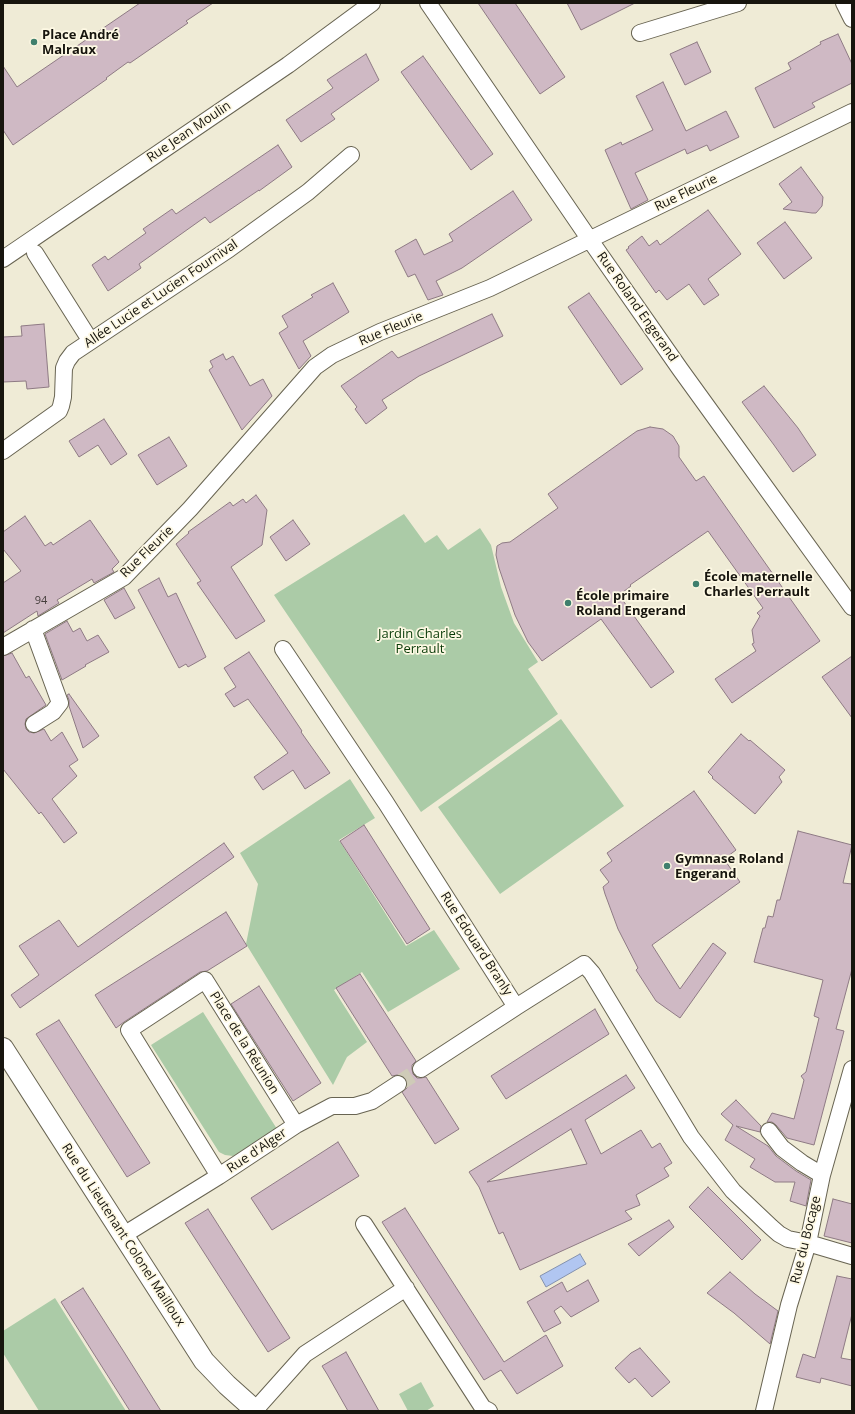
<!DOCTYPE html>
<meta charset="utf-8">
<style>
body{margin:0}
#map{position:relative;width:855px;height:1414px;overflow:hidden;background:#efebd6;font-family:"Open Sans",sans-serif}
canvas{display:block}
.frame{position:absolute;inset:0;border:4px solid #17150e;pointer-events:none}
</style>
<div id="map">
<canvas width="855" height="1414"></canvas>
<div class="frame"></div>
</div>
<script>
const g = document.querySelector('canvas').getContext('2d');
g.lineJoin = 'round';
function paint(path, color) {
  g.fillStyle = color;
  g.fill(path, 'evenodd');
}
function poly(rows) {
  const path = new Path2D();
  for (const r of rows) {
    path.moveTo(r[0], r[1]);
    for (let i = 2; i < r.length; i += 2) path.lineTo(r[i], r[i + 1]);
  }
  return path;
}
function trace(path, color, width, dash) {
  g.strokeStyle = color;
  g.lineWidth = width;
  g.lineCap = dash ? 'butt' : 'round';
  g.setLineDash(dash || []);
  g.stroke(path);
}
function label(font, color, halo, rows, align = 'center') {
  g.font = font + ' "Open Sans",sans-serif';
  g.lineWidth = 3.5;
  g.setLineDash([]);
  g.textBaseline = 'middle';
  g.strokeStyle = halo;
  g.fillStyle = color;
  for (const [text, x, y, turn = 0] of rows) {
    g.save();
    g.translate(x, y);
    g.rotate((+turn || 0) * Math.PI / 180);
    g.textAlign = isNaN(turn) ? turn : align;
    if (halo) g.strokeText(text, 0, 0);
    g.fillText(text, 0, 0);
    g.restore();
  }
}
const green = poly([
 [404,514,425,543,437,535,448,550,480,528,491,545,501,587,514,623,538,662,528,669,558,714,421,812,274,595],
 [561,719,624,806,500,894,438,807],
 [350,779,375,818,339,840,406,946,434,930,460,969,388,1012,362,972,334,990,367,1042,347,1057,333,1085,246,944,258,884,240,853],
 [203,1012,277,1129,233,1156,225,1155,219,1152,151,1045],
 [55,1298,126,1411,39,1411,3,1353,3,1331],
 [421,1382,434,1406,426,1411,408,1411,399,1394]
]);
const water = poly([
 [580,1254,586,1264,546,1287,540,1276,580,1254]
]);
const building = poly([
 [140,3,213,3,186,21,188,23,130,63,128,62,106,78,107,79,13,145,3,130,3,66,17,87,140,3],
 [478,3,515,3,565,77,540,94,478,3],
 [567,3,635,3,581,30,567,3],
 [838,34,852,64,852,83,812,103,815,107,774,128,755,88,791,69,788,63,821,44,820,42,838,34],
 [697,42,711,72,685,85,670,54,697,42],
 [366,54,379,80,331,114,335,119,301,142,286,120,333,88,327,80,366,54],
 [423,56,493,154,471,170,401,72,423,56],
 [663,82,686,131,726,111,739,137,710,151,707,145,687,154,685,149,635,173,648,200,631,209,605,150,621,142,622,145,653,130,636,96,663,82],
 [278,145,292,167,259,191,259,190,210,223,205,217,139,264,141,268,108,291,92,265,105,256,108,260,146,233,143,229,172,209,176,214,278,145],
 [801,167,823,197,822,206,816,213,812,213,783,209,792,202,779,184,801,167],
 [513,191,532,220,462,268,436,281,443,295,428,300,415,274,408,277,395,251,416,239,424,255,453,241,449,234,513,191],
 [708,210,741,254,708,279,719,295,704,305,689,284,667,300,659,290,656,293,626,250,629,248,628,247,642,236,649,246,657,240,660,245,708,210],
 [785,222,812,258,784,279,757,243,785,222],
 [333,283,349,312,303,341,311,356,299,369,279,333,288,327,282,316,313,297,311,295,333,283],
 [589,293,643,369,621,385,568,307,589,293],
 [492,314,503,336,419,376,382,400,387,408,366,424,355,409,357,407,341,386,392,351,398,358,492,314],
 [44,324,49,387,27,389,26,381,3,382,3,337,22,336,21,326,44,324],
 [223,354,226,360,233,356,250,386,263,379,272,396,242,430,209,370,213,367,210,361,223,354],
 [764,386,798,428,816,455,793,472,774,445,742,402,764,386],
 [104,419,127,454,111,465,98,445,79,457,69,441,104,419],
 [650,427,663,429,673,436,679,446,679,457,696,481,704,476,820,641,732,703,715,679,756,651,752,644,754,643,752,630,760,616,757,613,763,608,708,531,630,585,631,586,619,595,674,672,651,688,601,619,542,661,528,642,515,615,499,568,496,555,497,546,502,543,510,542,558,508,548,494,637,431,650,427],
 [169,437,187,466,157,485,138,455,169,437],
 [256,495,267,510,262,545,231,567,265,621,236,639,197,583,201,581,176,544,189,533,188,532,230,502,233,506,243,499,246,503,256,495],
 [25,516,45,546,51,542,53,545,90,520,119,562,112,569,114,572,94,583,92,579,57,600,59,603,38,616,37,611,3,633,3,583,21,571,3,549,3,532,25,516],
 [293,520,310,544,286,561,270,537,293,520],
 [159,578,168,597,176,593,206,657,188,667,186,664,179,668,138,590,159,578],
 [124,588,135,608,115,619,104,600,124,588],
 [67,621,73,632,80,628,87,641,98,635,109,652,85,665,86,666,62,680,45,634,67,621],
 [249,652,302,731,301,732,330,773,305,789,293,770,263,790,254,777,288,753,248,699,234,707,225,694,236,687,224,668,249,652],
 [12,653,26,678,29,676,46,705,26,719,25,724,26,729,29,732,34,733,44,729,51,741,62,732,78,760,69,766,77,776,52,799,77,833,64,843,41,812,39,814,3,769,3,656,12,653],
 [852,656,852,718,822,677,852,656],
 [69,694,99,736,83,748,69,706,69,700,67,695,69,694],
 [741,734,749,741,750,740,785,770,779,777,782,782,755,814,712,778,713,777,708,772,741,734],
 [694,791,736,850,724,859,740,882,652,945,680,989,713,943,726,953,680,1018,656,1001,636,970,638,968,618,929,605,894,603,887,609,882,600,870,612,861,607,853,694,791],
 [364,825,430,929,407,944,340,841,364,825],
 [798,831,852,845,843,883,852,884,852,969,836,1029,844,1031,814,1145,787,1138,776,1125,772,1122,767,1122,772,1113,794,1119,804,1080,801,1076,806,1072,819,1018,814,1016,823,980,754,962,763,928,765,928,768,916,773,917,777,900,780,900,798,831],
 [224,843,234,857,20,1008,11,995,39,975,19,946,59,920,78,947,224,843],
 [226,912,247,946,207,971,200,972,124,1022,116,1028,95,995,226,912],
 [360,974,416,1061,412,1065,412,1069,413,1074,417,1078,421,1078,426,1077,459,1129,435,1144,402,1092,407,1088,407,1084,406,1079,402,1075,397,1075,392,1076,336,988,360,974],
 [259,986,321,1083,293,1101,231,1004,259,986],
 [595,1009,609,1034,506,1099,491,1076,595,1009],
 [59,1020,150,1163,127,1177,36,1034,59,1020],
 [626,1075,635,1088,585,1120,601,1154,641,1130,652,1148,660,1143,672,1163,664,1168,669,1176,636,1195,640,1205,625,1211,632,1219,520,1270,503,1232,499,1234,479,1187,469,1172,626,1075],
 [571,1129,587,1164,487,1182,571,1129],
 [736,1100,761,1126,760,1132,736,1126,768,1146,776,1156,796,1171,811,1180,806,1206,790,1201,795,1182,775,1182,750,1167,755,1159,725,1140,733,1125,721,1114,736,1100],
 [338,1142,359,1176,272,1230,251,1198,338,1142],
 [708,1187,761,1240,742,1260,689,1207,708,1187],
 [833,1199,852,1204,852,1243,824,1236,833,1199],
 [405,1208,504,1362,546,1335,563,1366,517,1394,501,1370,484,1380,382,1222,405,1208],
 [208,1209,290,1338,268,1352,185,1223,208,1209],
 [669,1220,674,1227,639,1256,628,1244,669,1220],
 [730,1272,755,1294,778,1311,770,1344,734,1313,707,1293,730,1272],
 [837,1276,852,1279,852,1314,841,1358,852,1360,852,1386,821,1378,820,1383,796,1377,803,1354,815,1358,837,1276],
 [588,1280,599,1301,571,1317,561,1306,554,1311,561,1323,544,1332,527,1302,562,1282,567,1292,588,1280],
 [83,1288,124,1352,161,1411,130,1411,61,1302,83,1288],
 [640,1348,670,1382,652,1397,635,1378,629,1383,615,1368,631,1353,640,1348],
 [346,1352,379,1411,348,1411,327,1374,322,1366,346,1352]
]);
const minorTunnel = poly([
 [398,1084,421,1069]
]);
const minor = poly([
 [428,3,590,240,680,369,852,607],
 [844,3,852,19],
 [640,33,738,3],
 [35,253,90,340],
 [3,259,288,65,372,3],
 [3,451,59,411,61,406,63,397,64,368,67,361,73,353,229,249,308,192,351,155],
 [33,629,60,703,53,712,34,724],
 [3,647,124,577,190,509,315,367,332,355,380,332,490,288,852,112],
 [283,649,386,803,516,1007,584,964,592,973,691,1137,733,1191,771,1227,779,1234,788,1239,808,1243,852,1256],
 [421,1069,516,1007],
 [769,1131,782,1148,802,1163,822,1175],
 [219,1176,129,1030,205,980,296,1125],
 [364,1224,483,1408,489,1411],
 [122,1236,219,1176,296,1125,332,1106,355,1106,372,1101,398,1084],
 [255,1410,305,1354,406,1288],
 [764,1411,789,1305,808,1243,822,1175,852,1069]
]);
const tertiary = poly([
 [3,1048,204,1361,227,1385,256,1411]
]);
const markers = [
 [34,42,4,"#3f7f6d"],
 [696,584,4,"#3f7f6d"],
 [568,603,4,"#3f7f6d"],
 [667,866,4,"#3f7f6d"]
];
const numberNames = [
 ["94",41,601]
];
const poiNames = [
 ["Place André",42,35],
 ["Malraux",42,50],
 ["École maternelle",704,577],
 ["Charles Perrault",704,592],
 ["École primaire",576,596],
 ["Roland Engerand",576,611],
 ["Gymnase Roland",675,859],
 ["Engerand",675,874]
];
const streetNames = [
 ["Rue Jean Moulin",189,132,-34],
 ["Rue Fleurie",686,193,-26],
 ["Allée Lucie et Lucien Fournival",161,294,-34],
 ["Rue Roland Engerand",637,307,55],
 ["Rue Fleurie",391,329,-23],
 ["Rue Fleurie",147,552,-44],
 ["Rue Edouard Branly",476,944,57],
 ["Place de la Réunion",244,1043,58],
 ["Rue d'Alger",257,1151,-34],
 ["Rue du Lieutenant Colonel Mailloux",123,1235,57],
 ["Rue du Bocage",806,1240,-76]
];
const parkNames = [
 ["Jardin Charles",420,634],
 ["Perrault",420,649]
];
paint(green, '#abcba7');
paint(water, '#b1c6f1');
trace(water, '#8391ad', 1);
paint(building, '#cfb9c4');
trace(building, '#8e7a84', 1);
trace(minorTunnel, '#cfcbb8', 16, [16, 8]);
trace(minor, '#686452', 18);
trace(tertiary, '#686452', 22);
trace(minor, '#fff', 16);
trace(tertiary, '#fff', 20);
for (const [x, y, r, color] of markers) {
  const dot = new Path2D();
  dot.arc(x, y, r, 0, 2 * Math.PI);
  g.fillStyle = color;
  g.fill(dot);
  trace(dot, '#fdf8e3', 1.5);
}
label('11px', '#453e3c', null, numberNames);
label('bold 13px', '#17150e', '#fdf8e3', poiNames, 'left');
label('13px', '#17150e', '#fdf8e3', streetNames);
label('13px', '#083a07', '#fdf8e3', parkNames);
</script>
